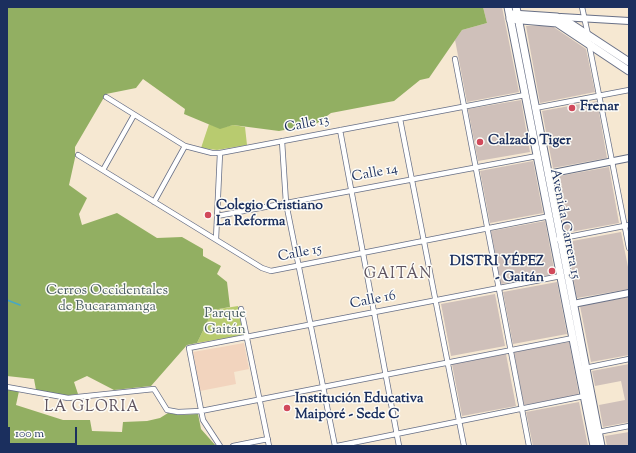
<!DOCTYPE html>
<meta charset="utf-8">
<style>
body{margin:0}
#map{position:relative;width:636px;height:453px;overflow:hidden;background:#f6e8d2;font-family:"Sorts Mill Goudy",serif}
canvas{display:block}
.frame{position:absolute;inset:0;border:8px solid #1b2f5e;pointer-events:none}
.scale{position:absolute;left:8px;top:427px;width:69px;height:18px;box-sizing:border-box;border:2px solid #1b2f5e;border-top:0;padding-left:5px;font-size:12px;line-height:14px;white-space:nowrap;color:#1b2f5e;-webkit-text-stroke:3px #fdfcf7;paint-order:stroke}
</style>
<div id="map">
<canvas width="636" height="453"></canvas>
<div class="frame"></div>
<div class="scale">100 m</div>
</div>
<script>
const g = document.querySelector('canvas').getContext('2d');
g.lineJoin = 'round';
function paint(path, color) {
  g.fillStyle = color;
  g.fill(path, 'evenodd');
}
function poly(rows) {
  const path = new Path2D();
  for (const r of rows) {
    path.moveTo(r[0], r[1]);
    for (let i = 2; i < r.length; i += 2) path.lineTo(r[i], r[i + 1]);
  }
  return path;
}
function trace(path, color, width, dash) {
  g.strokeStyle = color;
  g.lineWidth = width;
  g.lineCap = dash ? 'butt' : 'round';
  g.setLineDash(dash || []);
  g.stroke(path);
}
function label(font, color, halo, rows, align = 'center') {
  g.font = font + ' "Sorts Mill Goudy",serif';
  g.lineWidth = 3;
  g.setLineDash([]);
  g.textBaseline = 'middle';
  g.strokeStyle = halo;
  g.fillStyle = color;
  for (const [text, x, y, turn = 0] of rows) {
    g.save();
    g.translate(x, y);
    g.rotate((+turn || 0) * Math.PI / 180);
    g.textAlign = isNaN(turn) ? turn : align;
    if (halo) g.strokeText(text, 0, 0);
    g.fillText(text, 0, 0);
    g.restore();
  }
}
const built = poly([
 [244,343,249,369,234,372,236,384,200,391,193,352]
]);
const industrial = poly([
 [483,7,502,7,519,92,467,102,455,40,462,30,487,23],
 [526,26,552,26,586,49,595,92,540,103],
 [521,100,530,152,478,161,468,109],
 [597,101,607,158,553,168,542,111],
 [533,161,543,213,490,223,480,171],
 [609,167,619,223,565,233,554,177],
 [545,221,555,274,501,284,491,231],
 [621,232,629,272,629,289,577,298,567,242],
 [557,282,567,334,513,344,503,292],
 [495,294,505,346,451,356,441,304],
 [629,297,629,355,591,362,580,306],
 [569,342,579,395,524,405,514,352],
 [506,354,516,406,462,416,452,364],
 [629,364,629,422,603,427,599,405,625,400,621,381,595,386,592,371],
 [579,402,588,446,533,446,526,412],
 [629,432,629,446,607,446,605,436]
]);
const green = poly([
 [209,124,220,128,233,125,245,127,247,145,217,150,201,148],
 [238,306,243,335,197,343,213,310]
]);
const forest = poly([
 [7,7,483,7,487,23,462,30,429,78,420,80,394,101,331,113,316,124,279,131,233,125,220,129,184,114,185,109,143,79,136,88,106,94,75,147,75,158,69,185,87,198,79,214,82,225,117,213,157,238,182,237,203,249,203,256,221,266,217,274,227,282,230,307,213,310,197,343,187,345,151,386,114,390,87,376,74,382,78,394,63,396,36,390,34,379,7,376],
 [7,389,19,391,16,405,63,420,90,420,92,431,122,432,123,422,147,421,160,418,168,413,181,415,198,414,201,429,216,446,7,446]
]);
const stream = poly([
 [7,300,20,305]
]);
const minor = poly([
 [582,7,588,35],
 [589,44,629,248],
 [455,59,529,446],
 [106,97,185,146,212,153,220,153,525,95],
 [535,108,629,90],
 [400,119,464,446],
 [340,130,399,446],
 [282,141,286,203,335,446],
 [78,155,262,268,271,271,550,216],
 [103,170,134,115],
 [154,202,185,146],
 [217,216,537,156],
 [216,239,220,153],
 [558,239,629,225],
 [241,309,269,446],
 [585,368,629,359],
 [7,387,68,398,154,389,167,410,178,412,201,411,573,338],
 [598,432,629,426],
 [220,446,203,420,189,348,561,276],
 [233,446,268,439],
 [337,446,584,396]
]);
const tertiary = poly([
 [561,17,629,21],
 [548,174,629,158],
 [573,304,629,293]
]);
const secondary = poly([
 [512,14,557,17,565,20,629,62],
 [510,19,557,23,629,71]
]);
const primary = poly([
 [508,7,594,446],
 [516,7,601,446]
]);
const markers = [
 [572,108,4,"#d1495b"],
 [480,142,4,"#d1495b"],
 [208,215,4,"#d1495b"],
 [552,271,4,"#d1495b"],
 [287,408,4,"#d1495b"]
];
const poiNames = [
 ["Frenar",580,108],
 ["Calzado Tiger",488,142],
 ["Colegio Cristiano",216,207],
 ["La Reforma",216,223],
 ["DISTRI YÉPEZ",544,263,"right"],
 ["- Gaitán",544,279,"right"],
 ["Institución Educativa",295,400],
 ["Maiporé - Sede C",295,416]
];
const streetNames = [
 ["Calle 13",307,125,-11],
 ["Calle 14",375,174,-11],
 ["Avenida Carrera 15",564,224,79],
 ["Calle 15",300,254,-11],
 ["Calle 16",373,301,-11]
];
const parkNames = [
 ["Cerros Occidentales",107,292],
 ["de Bucaramanga",107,308],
 ["Parque",225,315],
 ["Gaitán",225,331]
];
const neighbourhoodNames = [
 ["GAITÁN",398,275],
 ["LA GLORIA",92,408]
];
paint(built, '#f2d4be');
paint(industrial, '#cfc0ba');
paint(green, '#b8cb6f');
paint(forest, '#92af62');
trace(stream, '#47a7c6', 1.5);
trace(minor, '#687087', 6);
trace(tertiary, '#687087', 8);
trace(secondary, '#687087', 9);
trace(primary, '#687087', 9);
trace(minor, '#fff', 4.5);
trace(tertiary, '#fff', 6);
trace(secondary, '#fff', 7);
trace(primary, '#fff', 7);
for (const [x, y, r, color] of markers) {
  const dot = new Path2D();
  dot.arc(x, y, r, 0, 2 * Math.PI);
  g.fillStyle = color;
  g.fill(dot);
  trace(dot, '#fdfcf7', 1.5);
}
label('bold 14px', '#1b2f5e', '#fdfcf7', poiNames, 'left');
label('14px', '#1b2f5e', '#fdfcf7', streetNames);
label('14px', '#4a5e63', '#fdfcf7', parkNames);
g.letterSpacing = '1px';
label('15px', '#5e535f', '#fdfcf7', neighbourhoodNames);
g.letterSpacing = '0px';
</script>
